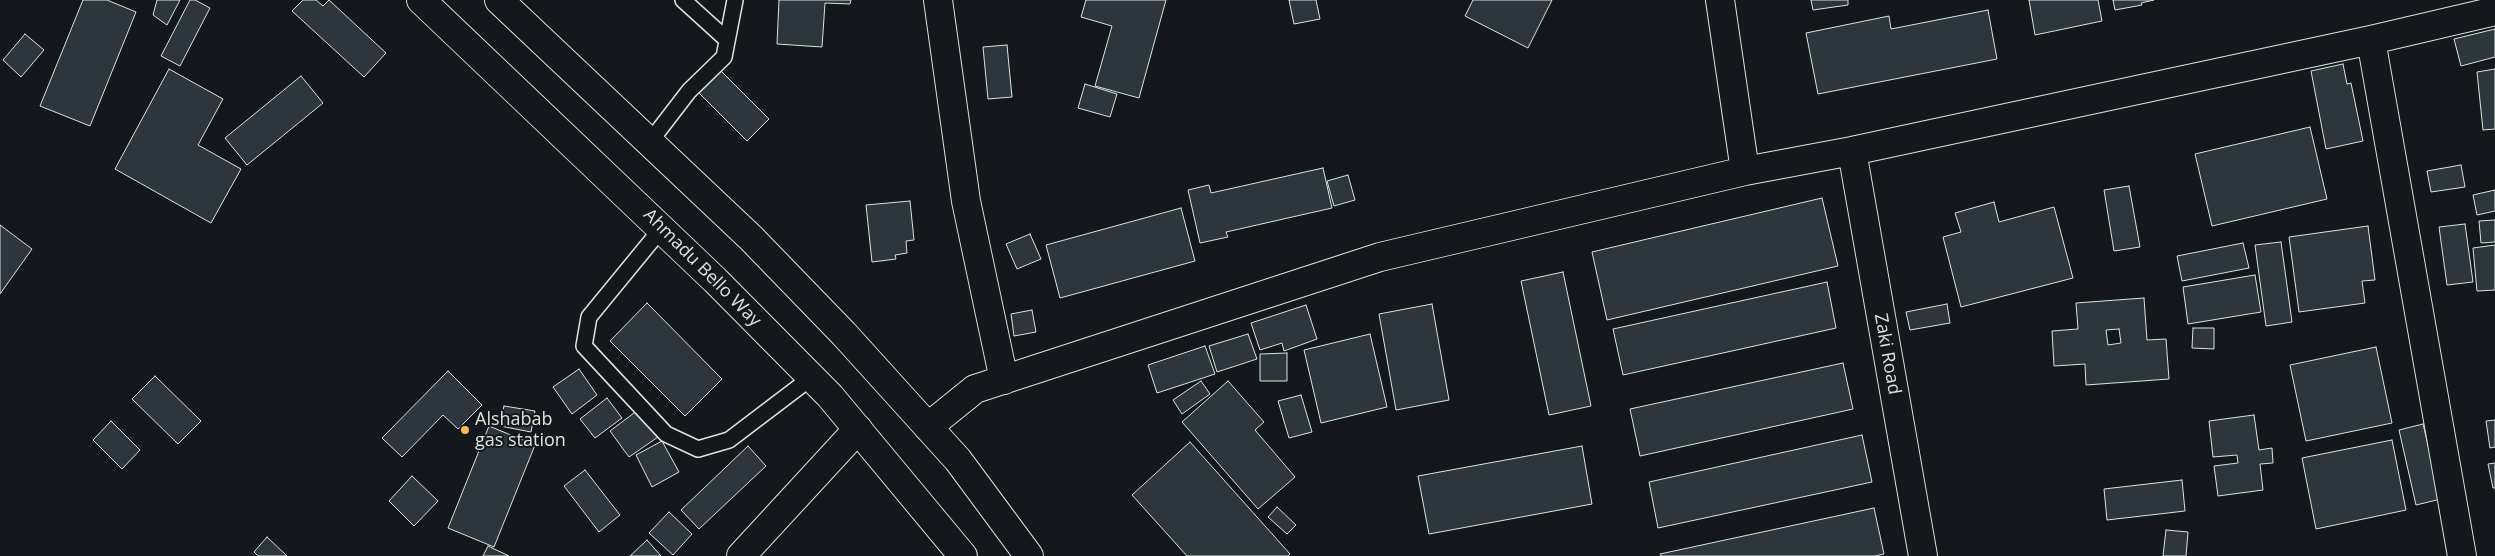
<!DOCTYPE html>
<style>
body{margin:0}
canvas{display:block;background:#14181c}
</style>
<canvas width="2495" height="556"></canvas>
<script>
const g = document.querySelector('canvas').getContext('2d');
g.lineJoin = 'round';
function paint(path, color) {
  g.fillStyle = color;
  g.fill(path, 'evenodd');
}
function poly(rows) {
  const path = new Path2D();
  for (const r of rows) {
    path.moveTo(r[0], r[1]);
    for (let i = 2; i < r.length; i += 2) path.lineTo(r[i], r[i + 1]);
  }
  return path;
}
function trace(path, color, width, dash) {
  g.strokeStyle = color;
  g.lineWidth = width;
  g.lineCap = dash ? 'butt' : 'round';
  g.setLineDash(dash || []);
  g.stroke(path);
}
function label(font, color, halo, rows, align = 'center') {
  g.font = font + ' "Open Sans",sans-serif';
  g.lineWidth = 4;
  g.setLineDash([]);
  g.textBaseline = 'middle';
  g.strokeStyle = halo;
  g.fillStyle = color;
  for (const [text, x, y, turn = 0] of rows) {
    g.save();
    g.translate(x, y);
    g.rotate((+turn || 0) * Math.PI / 180);
    g.textAlign = isNaN(turn) ? turn : align;
    if (halo) g.strokeText(text, 0, 0);
    g.fillText(text, 0, 0);
    g.restore();
  }
}
const building = poly([
 [83,0,107,0,136,12,90,126,40,106,83,0],
 [157,0,180,0,167,25,153,15,157,0],
 [190,0,195,0,210,8,180,66,161,56,190,0],
 [303,0,316,0,323,6,329,0,386,53,364,77,292,11,303,0],
 [779,0,851,0,850,4,825,3,822,47,777,44,779,0],
 [1086,0,1166,0,1139,98,1095,86,1112,26,1081,17,1086,0],
 [1289,0,1316,0,1320,19,1294,24,1289,0],
 [1473,0,1552,0,1528,48,1465,16,1473,0],
 [1811,0,1848,0,1848,5,1813,10,1811,0],
 [2029,0,2098,0,2102,21,2035,35,2029,0],
 [2113,0,2154,0,2141,3,2142,5,2115,10,2113,0],
 [1988,10,1997,59,1818,94,1806,33,1889,16,1891,29,1988,10],
 [2495,29,2495,57,2461,66,2454,39,2495,29],
 [25,34,44,50,21,77,3,60,25,34],
 [1007,45,1012,97,988,99,983,47,1007,45],
 [2343,64,2347,84,2351,83,2363,141,2326,149,2311,71,2343,64],
 [169,69,223,99,198,145,241,169,211,223,115,169,169,69],
 [2495,69,2495,129,2483,130,2477,72,2495,69],
 [720,70,769,119,747,141,698,92,720,70],
 [301,76,323,103,247,165,225,138,301,76],
 [1085,84,1117,94,1110,117,1078,108,1085,84],
 [2310,127,2327,199,2212,226,2195,154,2310,127],
 [2461,165,2465,187,2431,192,2427,171,2461,165],
 [1323,168,1332,208,1226,232,1228,237,1200,243,1188,190,1209,185,1211,193,1323,168],
 [1348,175,1355,200,1334,206,1327,181,1348,175],
 [2129,186,2140,247,2114,251,2104,190,2129,186],
 [2495,190,2495,211,2477,215,2473,195,2495,190],
 [1822,198,1838,266,1607,320,1592,252,1822,198],
 [910,201,914,240,906,241,907,253,895,255,896,259,872,262,866,205,910,201],
 [1994,202,1999,222,2054,207,2073,278,1961,307,1943,237,1961,232,1955,213,1994,202],
 [1181,208,1195,261,1060,298,1046,245,1181,208],
 [2495,220,2495,242,2481,243,2479,221,2495,220],
 [2465,224,2473,282,2447,285,2439,227,2465,224],
 [0,225,32,249,0,294,0,225],
 [2368,226,2375,280,2362,281,2365,303,2299,312,2289,237,2368,226],
 [1030,234,1041,259,1017,269,1006,244,1030,234],
 [2281,242,2292,322,2266,326,2255,245,2281,242],
 [2243,243,2249,268,2182,281,2177,256,2243,243],
 [2495,245,2495,290,2477,291,2473,248,2495,245],
 [1563,272,1591,406,1549,415,1521,281,1563,272],
 [2255,275,2261,312,2188,324,2183,287,2255,275],
 [1827,282,1836,328,1623,375,1613,329,1827,282],
 [2144,298,2147,340,2166,339,2169,379,2086,385,2085,364,2054,366,2052,331,2078,329,2076,303,2144,298],
 [2119,329,2121,343,2108,345,2106,330,2119,329],
 [647,303,722,379,685,416,610,341,647,303],
 [1432,304,1449,400,1396,410,1379,314,1432,304],
 [1947,304,1950,323,1910,330,1906,312,1947,304],
 [1306,305,1317,339,1284,351,1282,343,1260,350,1251,323,1306,305],
 [1032,310,1036,332,1014,336,1011,314,1032,310],
 [2193,328,2214,328,2214,349,2192,348,2193,328],
 [1248,334,1257,359,1217,372,1209,346,1248,334],
 [1370,334,1387,407,1321,423,1304,350,1370,334],
 [1205,346,1215,374,1157,393,1148,365,1205,346],
 [2376,347,2392,423,2306,441,2290,365,2376,347],
 [1287,353,1287,381,1260,381,1260,354,1287,353],
 [1843,363,1853,409,1640,456,1630,409,1843,363],
 [579,369,597,395,572,414,553,387,579,369],
 [448,371,482,405,458,429,443,415,402,457,382,438,448,371],
 [155,376,201,421,178,444,132,399,155,376],
 [1201,381,1210,394,1182,414,1173,400,1201,381],
 [1228,381,1264,422,1255,430,1295,477,1258,509,1182,422,1228,381],
 [1301,395,1312,432,1289,438,1278,401,1301,395],
 [607,398,622,418,595,438,580,419,607,398],
 [504,406,535,411,531,432,500,426,504,406],
 [638,410,658,437,629,457,610,431,638,410],
 [2254,415,2259,450,2272,448,2273,463,2260,464,2263,490,2218,496,2214,466,2238,463,2237,455,2213,457,2209,421,2254,415],
 [2495,420,2495,447,2490,448,2486,421,2495,420],
 [111,421,140,450,122,469,93,440,111,421],
 [2423,424,2441,499,2416,505,2399,430,2423,424],
 [489,426,535,445,494,547,448,528,489,426],
 [1862,435,1872,482,1658,528,1649,482,1862,435],
 [2392,440,2406,510,2316,529,2302,458,2392,440],
 [662,441,679,472,652,487,636,455,662,441],
 [1190,442,1290,554,1288,556,1187,556,1132,495,1190,442],
 [748,446,766,466,699,529,681,510,748,446],
 [1582,446,1592,504,1429,534,1418,476,1582,446],
 [2495,463,2495,488,2493,488,2488,464,2495,463],
 [585,470,620,515,599,532,564,486,585,470],
 [412,476,438,501,414,526,389,501,412,476],
 [2182,480,2185,511,2107,520,2104,489,2182,480],
 [1277,507,1296,525,1287,534,1268,517,1277,507],
 [1874,508,1884,554,1875,556,1661,556,1660,554,1874,508],
 [669,512,692,534,673,555,649,533,669,512],
 [2166,530,2188,532,2186,556,2163,556,2166,530],
 [267,537,287,556,258,556,254,552,267,537],
 [647,540,661,556,630,556,647,540],
 [488,546,509,556,483,556,488,546]
]);
const lane = poly([
 [683,0,726,39],
 [649,143,689,91,724,57,735,0],
 [662,228,589,317,584,346,666,434,698,449,729,440,812,377]
]);
const street = poly([
 [938,0,966,201,1004,380],
 [1720,0,1745,171],
 [2371,40,2462,556],
 [1852,151,1923,556],
 [928,427,975,389,1380,257,1745,171,1852,151,2371,40,2495,11],
 [741,556,858,429]
]);
const primary = poly([
 [421,0,715,280,830,396,963,556],
 [499,0,751,238,844,334,958,460,1029,556]
]);
const markers = [
 [465,430,5,"#ffb74d"]
];
const streetNames = [
 ["Ahmadu Bello Way",702,268,45],
 ["Zaki Road",1887,354,80]
];
const poiNames = [
 ["Alshabab",475,420],
 ["gas station",475,441]
];
paint(building, '#2c363c');
trace(building, '#d8e6dc', 1);
trace(lane, '#d8e6dc', 18);
trace(street, '#d8e6dc', 30);
trace(primary, '#d8e6dc', 30);
trace(lane, '#14181c', 15);
trace(street, '#14181c', 28);
trace(primary, '#14181c', 28);
for (const [x, y, r, color] of markers) {
  const dot = new Path2D();
  dot.arc(x, y, r, 0, 2 * Math.PI);
  g.fillStyle = color;
  g.fill(dot);
  trace(dot, '#14181c', 2);
}
label('18px', '#d8e6dc', '#14181c', streetNames);
label('18px', '#d8e6dc', '#14181c', poiNames, 'left');
</script>
